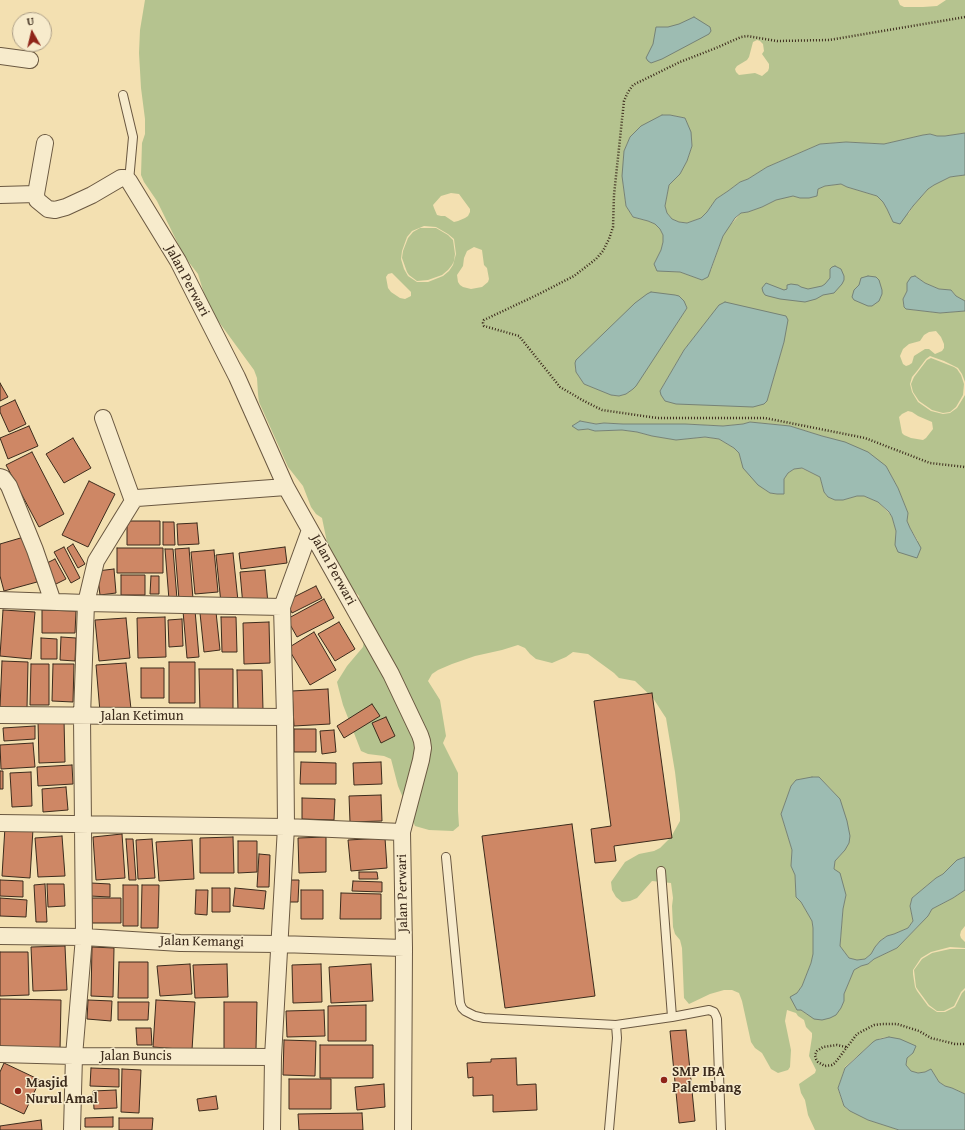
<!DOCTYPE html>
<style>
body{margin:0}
#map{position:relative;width:965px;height:1130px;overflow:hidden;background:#f3e0b1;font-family:"Gentium Book Plus",serif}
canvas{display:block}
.north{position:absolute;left:12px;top:12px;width:40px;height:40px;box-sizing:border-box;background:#f7ebcc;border:1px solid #ac9e86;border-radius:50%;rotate:352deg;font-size:11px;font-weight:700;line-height:16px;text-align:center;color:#3c2b1c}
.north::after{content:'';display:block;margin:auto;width:14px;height:18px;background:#8f2418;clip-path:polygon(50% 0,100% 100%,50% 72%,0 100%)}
</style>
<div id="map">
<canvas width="965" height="1130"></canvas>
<div class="north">U</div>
</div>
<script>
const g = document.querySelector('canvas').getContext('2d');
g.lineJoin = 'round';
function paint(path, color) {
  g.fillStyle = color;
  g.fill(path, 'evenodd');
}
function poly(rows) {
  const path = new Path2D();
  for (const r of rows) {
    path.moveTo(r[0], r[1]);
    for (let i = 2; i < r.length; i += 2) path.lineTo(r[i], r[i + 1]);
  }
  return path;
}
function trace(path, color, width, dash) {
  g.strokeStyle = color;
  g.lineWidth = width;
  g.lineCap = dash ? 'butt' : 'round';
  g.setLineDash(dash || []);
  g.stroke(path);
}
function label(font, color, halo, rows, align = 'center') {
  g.font = font + ' "Gentium Book Plus",serif';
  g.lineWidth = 3;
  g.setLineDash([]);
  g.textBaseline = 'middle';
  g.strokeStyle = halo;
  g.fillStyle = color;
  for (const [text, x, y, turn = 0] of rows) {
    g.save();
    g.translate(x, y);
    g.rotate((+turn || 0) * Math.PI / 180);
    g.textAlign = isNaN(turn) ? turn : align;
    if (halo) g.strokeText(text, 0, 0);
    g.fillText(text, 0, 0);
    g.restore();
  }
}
const green = poly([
 [145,0,898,0,900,5,904,7,923,7,937,6,946,0,965,0,965,133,945,136,937,136,930,134,923,135,884,144,846,142,820,144,767,167,748,179,740,182,728,191,716,199,707,212,701,218,687,223,679,222,672,219,667,213,665,206,669,185,680,174,687,161,692,146,692,139,685,118,670,115,662,115,630,137,624,151,623,183,626,206,633,217,648,221,655,224,660,229,663,235,663,242,661,250,654,264,665,271,680,272,702,280,711,270,723,236,726,230,741,213,748,212,762,207,776,200,785,197,793,196,800,198,809,198,817,196,818,189,825,186,841,184,847,187,877,196,883,202,887,209,893,222,909,213,913,206,928,189,934,185,950,177,957,176,965,175,965,301,956,296,951,290,939,289,925,283,915,276,907,283,907,291,903,299,903,303,904,307,914,310,940,313,965,311,965,382,962,374,958,368,944,361,930,356,926,359,917,371,912,377,910,384,912,392,918,402,931,411,943,414,950,413,957,408,965,395,965,392,965,857,957,860,943,874,936,878,912,898,910,906,913,921,908,928,894,934,887,936,880,941,875,947,871,954,865,959,857,960,849,958,840,946,843,909,846,895,834,869,835,861,845,850,840,799,819,777,797,780,791,786,781,814,792,850,791,866,795,875,796,897,801,902,812,921,813,928,813,955,811,963,802,986,797,993,801,1010,808,1015,841,1008,844,1001,844,994,854,970,861,966,868,964,874,959,897,948,928,916,932,909,953,898,965,890,965,926,961,931,960,935,961,938,965,942,965,948,950,947,931,952,921,958,913,970,913,974,915,987,917,991,928,1006,937,1012,945,1012,955,1007,962,993,965,990,965,1094,952,1088,945,1086,939,1082,931,1069,925,1072,918,1073,911,1071,906,1065,907,1058,913,1053,889,1037,881,1038,873,1042,845,1067,838,1088,839,1092,844,1106,847,1109,868,1120,899,1130,815,1130,808,1115,805,1100,801,1093,799,1084,815,1073,816,1070,809,1056,812,1037,812,1033,806,1027,804,1020,798,1016,796,1013,787,1010,785,1021,791,1050,790,1067,788,1070,778,1073,771,1069,762,1053,755,1048,751,1042,742,1001,739,993,732,990,724,990,710,994,689,1004,684,998,682,948,680,940,675,934,673,927,672,906,673,898,671,883,652,881,637,898,630,901,622,902,616,897,612,890,611,882,625,862,639,854,654,851,660,848,671,837,680,821,680,814,675,772,666,718,662,712,653,698,635,681,619,678,614,673,588,654,573,652,566,657,552,663,536,659,530,654,525,648,518,645,502,650,475,656,452,664,438,670,432,674,428,681,440,700,446,736,443,743,458,773,458,811,459,826,453,831,429,830,415,826,398,786,391,759,384,756,368,754,361,751,343,705,339,690,337,682,347,666,363,647,364,640,359,596,343,580,329,552,322,518,316,514,311,507,303,486,288,467,259,402,258,394,257,378,254,370,216,318,205,297,198,274,184,256,157,201,144,182,141,175,142,143,145,134,145,119,141,88,139,53,140,30],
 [757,40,760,41,763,44,764,51,762,54,769,64,769,68,768,71,762,76,755,73,739,75,736,72,735,69,737,66,747,60,749,57,753,42],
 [451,193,459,194,470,209,470,212,468,216,465,218,458,221,454,222,445,216,441,216,437,215,434,208,433,205,441,196],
 [424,226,436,227,448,234,454,239,456,254,453,265,449,271,443,276,428,282,417,282,408,276,404,269,401,259,402,251,407,237,412,231],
 [474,247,482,250,484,265,487,268,489,279,488,282,482,287,471,289,463,287,460,285,458,282,457,275,463,266,464,258,467,251],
 [392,273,411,292,411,296,405,299,400,298,391,292,388,288,386,277,388,274],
 [675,295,682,299,687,308,633,389,623,395,615,396,584,384,578,375,575,368],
 [715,311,784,342,767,401,764,404,660,391,684,350],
 [936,331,941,337,944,344,944,348,942,351,935,354,929,349,925,349,914,356,912,363,909,365,906,366,903,364,900,356,903,349,909,344,920,341,924,335,929,332],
 [908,411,912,412,918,416,932,422,933,429,926,438,923,440,911,438,904,435,902,433,899,417,902,414],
 [580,421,596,424,604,423,623,424,685,424,723,426,743,424,750,422,790,426,822,436,829,438,886,466,898,488,908,513,907,521,910,528,918,541,895,538,896,531,892,517,889,513,878,502,864,496,857,496,843,500,835,500,828,497,824,492,820,477,801,468,794,469,788,473,784,479,784,487,777,494,770,493,764,489,741,460,739,453,734,448,719,439,705,437,676,440,652,436,637,432,622,430,596,431,588,429,578,430],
 [420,228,436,228,448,235,453,240,455,254,454,261,452,265,448,270,442,275,428,280,417,281,409,275,407,272,402,258,403,251,408,238,413,232],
 [931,358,954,367,957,369,961,375,964,384,963,395,956,407,950,412,943,413,932,410,919,401,913,392,911,384,914,377,927,360],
 [950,949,965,949,965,988,961,992,954,1006,944,1011,937,1011,929,1005,918,990,916,987,914,970,922,959,932,953]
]);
const water = poly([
 [694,17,710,27,711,31,709,34,662,59,651,63,648,61,646,58,653,44,656,27,668,27,679,24,694,17],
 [662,115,670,115,685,118,691,132,692,146,687,161,680,174,669,185,665,206,667,213,672,219,679,222,687,223,701,218,707,212,716,199,728,191,740,182,748,179,767,167,820,144,846,142,884,144,923,135,930,134,937,136,945,136,965,133,965,175,957,176,950,177,934,185,928,189,913,206,900,224,893,222,887,209,883,202,877,196,847,187,841,184,825,186,818,189,817,196,809,198,800,198,793,196,776,200,762,207,748,212,741,213,735,218,723,236,708,277,702,280,680,272,657,271,654,264,661,250,663,242,663,235,660,229,655,224,648,221,633,217,626,206,622,176,624,151,630,137,641,126,662,115],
 [835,266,841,269,844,276,844,280,842,284,834,293,823,295,816,299,805,302,780,299,768,296,765,295,763,292,762,288,766,283,784,290,787,289,787,285,791,284,798,285,801,287,808,289,822,286,825,284,830,278,830,269,832,267,835,266],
 [868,276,876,277,879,280,882,290,882,294,879,301,872,306,868,306,854,300,852,297,854,290,859,285,861,278,868,276],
 [915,276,925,283,939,289,951,290,956,296,965,301,965,311,940,313,906,309,904,307,903,299,907,291,907,283,911,277,915,276],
 [651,292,675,295,679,296,684,301,687,308,636,386,633,389,626,394,619,396,611,395,584,384,576,372,575,363,576,360,635,303,647,294,651,292],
 [725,302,786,316,788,320,784,342,767,401,764,404,753,407,676,404,665,401,661,395,660,391,684,350,719,305,725,302],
 [580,421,596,424,604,423,623,424,685,424,723,426,743,424,750,422,790,426,822,436,845,442,868,452,886,466,898,488,908,513,907,521,910,528,921,548,917,558,898,552,895,545,896,531,892,517,889,512,878,502,864,496,857,496,843,500,835,500,828,497,824,492,820,477,802,468,794,469,788,473,784,479,784,494,777,494,770,493,758,485,743,468,739,453,734,448,719,439,705,437,676,440,652,436,637,432,622,430,595,431,588,429,578,430,572,426,580,421],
 [812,777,819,777,840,799,847,821,850,836,849,843,845,850,835,861,834,869,840,873,846,895,843,909,840,946,849,958,857,960,865,959,871,954,875,947,880,941,887,936,894,934,908,928,913,921,910,906,912,898,936,878,943,874,957,860,965,857,965,890,953,898,932,909,928,916,897,948,874,959,868,964,861,966,854,970,844,994,844,1001,841,1008,836,1015,830,1018,822,1020,814,1019,801,1010,797,1010,790,997,797,993,802,986,811,963,813,954,813,928,812,921,801,902,796,897,795,875,791,866,792,850,781,814,791,786,796,780,812,777],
 [889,1037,900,1039,916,1046,913,1053,907,1058,906,1065,911,1071,918,1073,925,1072,931,1069,939,1082,945,1086,952,1088,965,1094,965,1130,899,1130,868,1120,850,1111,844,1106,838,1088,845,1068,873,1042,876,1040,889,1037]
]);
const building = poly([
 [0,383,8,397,0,401,0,383],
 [15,400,26,424,9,432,0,412,0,407,15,400],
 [29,426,38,446,8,459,0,438,29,426],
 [73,438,91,468,64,483,46,454,73,438],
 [32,452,64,514,39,527,6,465,32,452],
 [89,481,115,494,88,547,62,535,89,481],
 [127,521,160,521,160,545,127,545,127,521],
 [163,522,174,522,175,545,163,545,163,522],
 [197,523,199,544,178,545,177,524,197,523],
 [24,537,37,582,4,591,0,576,0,544,24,537],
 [73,544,85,564,78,568,67,548,73,544],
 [64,547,80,578,71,583,54,552,64,547],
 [285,547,287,563,241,569,239,553,285,547],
 [117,548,163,548,163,573,117,573,117,548],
 [189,548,193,599,179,600,175,549,189,548],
 [165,549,173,549,177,599,169,600,165,549],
 [214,550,218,592,195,594,191,552,214,550],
 [233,553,238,601,221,603,216,555,233,553],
 [55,559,66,579,52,586,41,566,55,559],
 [114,569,116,593,100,595,97,571,114,569],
 [265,570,268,604,243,606,240,572,265,570],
 [121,575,145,575,145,595,121,595,121,575],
 [151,576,159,576,159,594,150,594,151,576],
 [316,586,322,598,292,613,286,601,316,586],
 [324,599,334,618,297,637,287,619,324,599],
 [3,610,35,612,31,659,0,656,3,610],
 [42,610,76,611,75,633,42,633,42,610],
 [195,610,199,657,187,658,183,611,195,610],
 [216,612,220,650,204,652,200,613,216,612],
 [165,617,166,657,138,658,137,618,165,617],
 [221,617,236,617,237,652,222,652,221,617],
 [126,618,130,658,99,661,95,620,126,618],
 [182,619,183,646,169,647,168,620,182,619],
 [269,622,270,663,244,664,243,623,269,622],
 [339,622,355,649,335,661,318,634,339,622],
 [314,632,336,670,310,685,288,648,314,632],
 [61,637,76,638,75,661,60,660,61,637],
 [41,638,57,639,57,659,41,659,41,638],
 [2,661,28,662,27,708,0,707,2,661],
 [169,662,195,662,195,703,169,703,169,662],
 [126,663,131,709,100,712,96,665,126,663],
 [31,664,49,664,49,705,30,705,31,664],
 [53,664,74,664,73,702,52,701,53,664],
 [141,668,164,668,164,698,141,698,141,668],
 [199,669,233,669,233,711,200,712,199,669],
 [237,670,262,670,263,710,238,711,237,670],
 [328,689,330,724,294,726,292,691,328,689],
 [652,693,672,838,614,846,616,861,595,863,591,829,611,826,594,701,652,693],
 [372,704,380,716,344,738,337,726,372,704],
 [386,717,395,736,381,743,372,723,386,717],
 [64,720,65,762,39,763,38,721,64,720],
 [35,726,35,739,4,741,3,728,35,726],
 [294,729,316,729,316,752,294,752,294,729],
 [334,730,336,752,322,754,320,731,334,730],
 [33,743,35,767,1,769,0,745,33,743],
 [301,762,336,763,336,784,300,784,301,762],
 [381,762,382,784,354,785,353,763,381,762],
 [72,765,73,784,38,786,37,767,72,765],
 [0,771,3,771,3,789,0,789,0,771],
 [31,772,32,806,12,807,10,773,31,772],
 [66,787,68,810,43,812,42,789,66,787],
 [381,795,382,821,350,822,349,796,381,795],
 [302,798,335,799,334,820,302,819,302,798],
 [572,824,595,996,505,1008,482,836,572,824],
 [5,827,33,829,30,878,2,876,5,827],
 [122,834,125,878,96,880,93,837,122,834],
 [62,836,65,876,38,877,35,838,62,836],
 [233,837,234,873,200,873,200,838,233,837],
 [326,837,326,872,299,873,298,838,326,837],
 [385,838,387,868,351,871,348,840,385,838],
 [126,839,133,839,136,880,129,880,126,839],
 [152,839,155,878,138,879,136,840,152,839],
 [192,840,194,879,159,881,156,842,192,840],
 [238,841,257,841,257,872,238,873,238,841],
 [259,854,270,855,269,887,257,887,259,854],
 [359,872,377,872,378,879,359,879,359,872],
 [0,880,23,881,23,897,0,896,0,880],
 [286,880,299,880,298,902,285,902,286,880],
 [353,881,382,882,382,892,352,891,353,881],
 [91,883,110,884,110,897,90,896,91,883],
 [45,884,47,922,36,922,34,885,45,884],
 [47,884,64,884,65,906,48,907,47,884],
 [123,885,138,885,138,926,123,926,123,885],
 [142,885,159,885,158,928,141,928,142,885],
 [212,888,230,888,230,912,212,912,212,888],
 [235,888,266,891,264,909,233,906,235,888],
 [196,890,208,890,207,915,195,914,196,890],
 [301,890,323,890,323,919,301,919,301,890],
 [341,893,381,894,381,919,340,919,341,893],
 [0,898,27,900,26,917,0,916,0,898],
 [92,898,121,898,121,923,92,923,92,898],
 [65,946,67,990,33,991,31,947,65,946],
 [92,947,114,948,113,997,91,996,92,947],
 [0,952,28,952,29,995,0,996,0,952],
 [119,962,148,962,148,998,118,998,119,962],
 [190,964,192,994,160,996,157,966,190,964],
 [227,964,228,997,195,998,193,965,227,964],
 [321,964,322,1002,293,1003,292,965,321,964],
 [371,964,373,1001,331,1003,329,967,371,964],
 [0,999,61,1000,60,1051,0,1050,0,999],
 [88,1000,112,1001,111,1021,87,1019,88,1000],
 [156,1000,195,1002,192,1050,153,1047,156,1000],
 [118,1002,149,1002,148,1020,118,1020,118,1002],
 [224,1002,257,1002,256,1049,224,1049,224,1002],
 [366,1005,366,1041,328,1041,328,1006,366,1005],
 [324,1010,325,1036,287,1037,286,1011,324,1010],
 [136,1028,151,1028,152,1045,137,1045,136,1028],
 [686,1030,695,1121,679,1123,670,1031,686,1030],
 [284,1040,316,1041,315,1076,283,1075,284,1040],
 [320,1045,373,1045,373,1078,320,1078,320,1045],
 [516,1058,517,1085,536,1084,537,1110,493,1112,493,1095,473,1096,473,1077,468,1078,467,1063,491,1062,491,1059,516,1058],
 [4,1063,40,1080,24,1114,0,1103,0,1072,4,1063],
 [91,1068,119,1069,119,1087,90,1086,91,1068],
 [122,1069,141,1070,139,1113,121,1112,122,1069],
 [289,1079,331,1079,331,1109,289,1109,289,1079],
 [384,1084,385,1107,357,1110,355,1087,384,1084],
 [116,1090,117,1108,94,1109,93,1091,116,1090],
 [216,1096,218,1109,199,1111,197,1099,216,1096],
 [362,1113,363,1130,299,1130,298,1114,362,1113],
 [113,1117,113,1127,85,1127,85,1118,113,1117],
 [119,1118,153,1118,152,1130,119,1130,119,1118],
 [41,1120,42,1130,0,1130,0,1126,41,1120]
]);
const path = poly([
 [965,17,829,40,777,41,747,36,741,37,716,48,680,62,633,85,628,92,624,101,614,195,613,227,609,239,603,251,596,259,574,276,537,295,484,320,483,323,484,326,519,336,560,387,584,401,602,410,657,418,765,418,865,438,930,463,965,467],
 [846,1047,837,1045,823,1047,817,1051,815,1055,816,1059,818,1062,825,1066,832,1065,835,1063,857,1034,874,1025,882,1024,897,1024,919,1031,931,1038,955,1044,965,1044]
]);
const lane = poly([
 [123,95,133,137,129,181],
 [446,857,460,1003,462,1008,465,1011,475,1016,484,1018,616,1025],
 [672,1017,709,1010,714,1012,716,1016,717,1019,721,1130],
 [609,1130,617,1038,616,1025,672,1017,661,871]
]);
const street = poly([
 [0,56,30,60],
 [36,194,45,143],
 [0,195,36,194,37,200,48,209,55,210,66,207,92,195,121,178,125,178,129,181,178,261,237,377,286,487,391,674,420,735,422,741,423,748,421,760,402,832,404,948,403,1130],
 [103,418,133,501],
 [0,477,3,478,9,486,35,550,53,602],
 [0,600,86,603,282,607],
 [0,715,285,717],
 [0,823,286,827,402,832],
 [0,936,84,937,180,943,279,944,404,948],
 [0,1054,74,1056,273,1057],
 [72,1130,74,1056,84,937,82,716,86,603,96,561,120,522,133,501,137,498,286,487],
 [272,1130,273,1057,286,827,285,717,282,607,310,530]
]);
const markers = [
 [664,1080,4,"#8f2418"],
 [18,1091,4,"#8f2418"]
];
const streetNames = [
 ["Jalan Perwari",187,281,62],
 ["Jalan Perwari",333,570,61],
 ["Jalan Ketimun",142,716],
 ["Jalan Perwari",403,893,-91],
 ["Jalan Kemangi",202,942,1],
 ["Jalan Buncis",136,1056]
];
const poiNames = [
 ["SMP IBA",672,1072],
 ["Palembang",672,1088],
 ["Masjid",26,1083],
 ["Nurul Amal",26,1099]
];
paint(green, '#b5c38f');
paint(water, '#9dbcb2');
trace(water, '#768276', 1);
paint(building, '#ce8765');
trace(building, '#3c2b1c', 1);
trace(lane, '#6a5841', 10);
trace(street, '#6a5841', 18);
trace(path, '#3c2b1c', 2.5, [1, 2]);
trace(lane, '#f7ebcc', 8);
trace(street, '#f7ebcc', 16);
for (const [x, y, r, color] of markers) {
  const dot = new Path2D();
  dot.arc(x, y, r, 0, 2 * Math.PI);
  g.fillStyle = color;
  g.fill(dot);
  trace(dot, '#f7ebcc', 1.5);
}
label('14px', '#3c2b1c', '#f7ebcc', streetNames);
label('bold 14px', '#3c2b1c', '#f7ebcc', poiNames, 'left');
</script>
